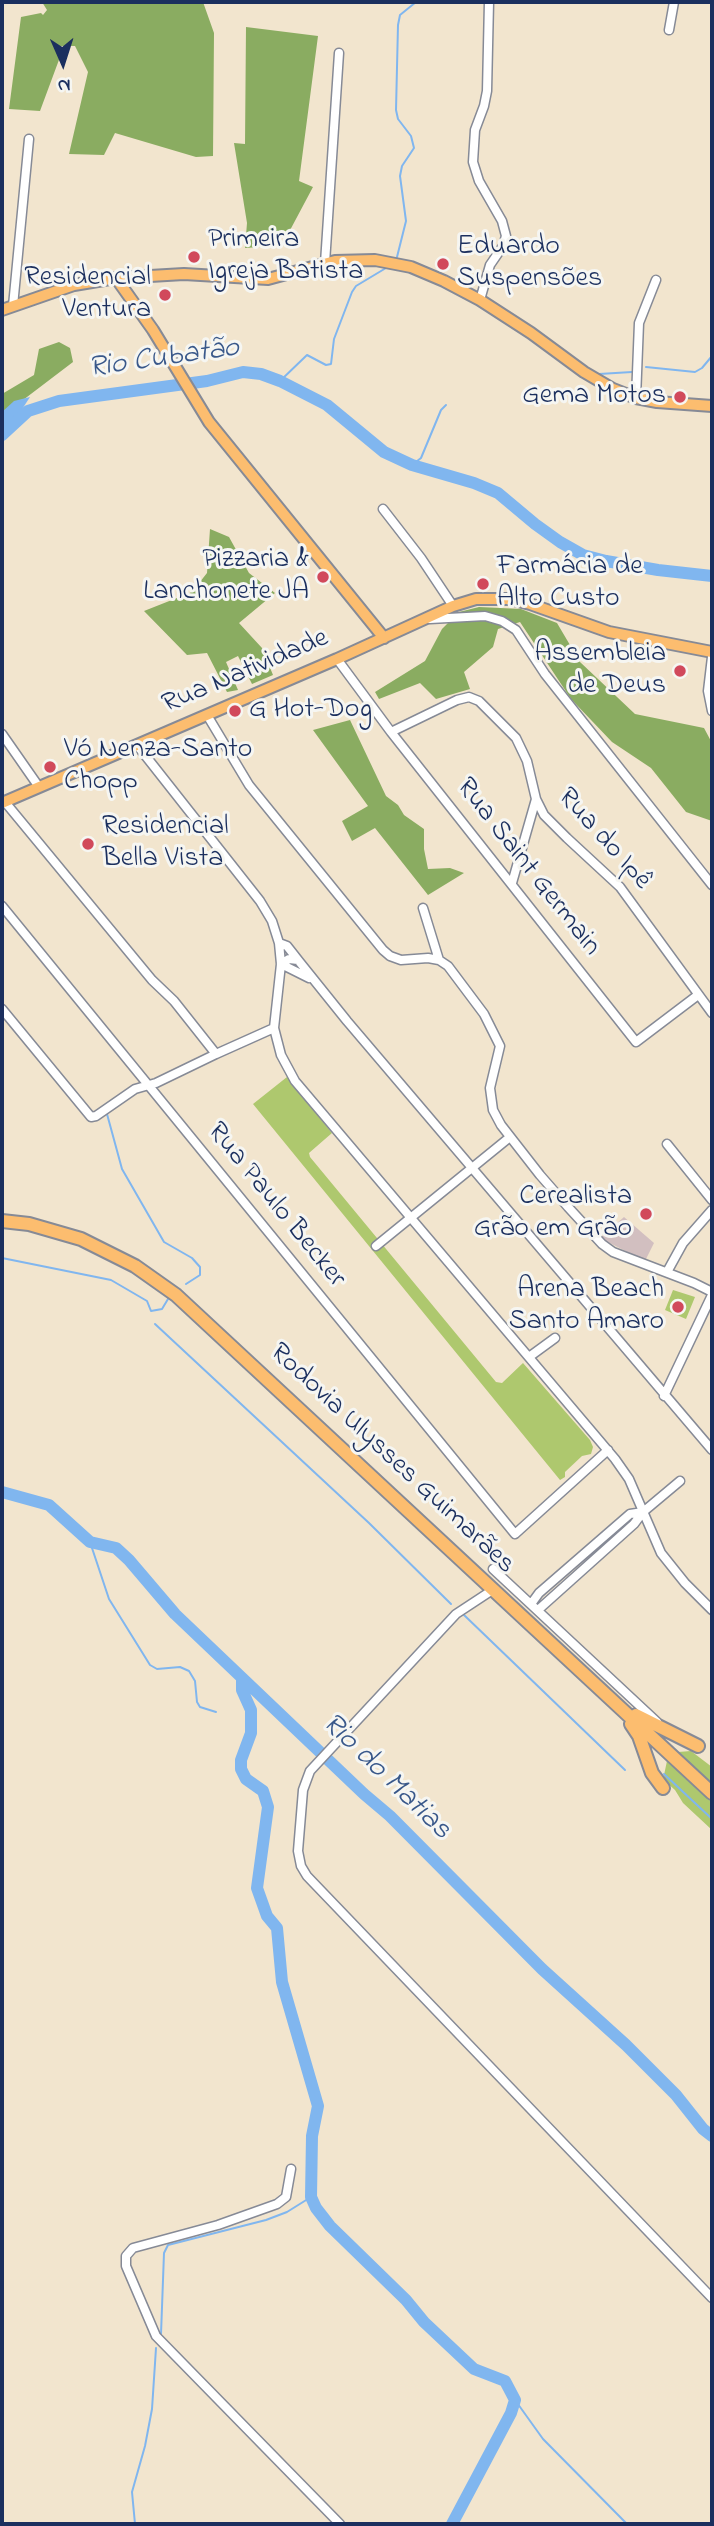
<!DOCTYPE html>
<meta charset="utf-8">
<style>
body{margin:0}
#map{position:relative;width:714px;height:2526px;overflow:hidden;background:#f2e5ce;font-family:"Indie Flower",sans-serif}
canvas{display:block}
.frame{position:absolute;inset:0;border:4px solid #1b2f5e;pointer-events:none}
.north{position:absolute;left:28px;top:28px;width:70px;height:70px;-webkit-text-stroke:5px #f6f6f2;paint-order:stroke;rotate:177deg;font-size:19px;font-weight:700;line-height:28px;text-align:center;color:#1b2f5e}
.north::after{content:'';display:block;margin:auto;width:24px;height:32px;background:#1b2f5e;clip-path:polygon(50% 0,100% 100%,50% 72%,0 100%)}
</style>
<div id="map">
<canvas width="714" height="2526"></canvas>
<div class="frame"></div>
<div class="north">N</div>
</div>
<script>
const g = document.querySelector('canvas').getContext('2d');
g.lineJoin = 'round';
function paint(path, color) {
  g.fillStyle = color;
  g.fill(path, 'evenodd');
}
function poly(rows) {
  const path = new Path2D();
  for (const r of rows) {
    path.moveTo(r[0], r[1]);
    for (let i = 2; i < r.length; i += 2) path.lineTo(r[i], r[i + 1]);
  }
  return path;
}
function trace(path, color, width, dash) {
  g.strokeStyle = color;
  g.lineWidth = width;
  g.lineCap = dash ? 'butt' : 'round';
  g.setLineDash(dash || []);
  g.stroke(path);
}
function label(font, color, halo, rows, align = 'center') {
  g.font = font + ' "Indie Flower",sans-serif';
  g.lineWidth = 6;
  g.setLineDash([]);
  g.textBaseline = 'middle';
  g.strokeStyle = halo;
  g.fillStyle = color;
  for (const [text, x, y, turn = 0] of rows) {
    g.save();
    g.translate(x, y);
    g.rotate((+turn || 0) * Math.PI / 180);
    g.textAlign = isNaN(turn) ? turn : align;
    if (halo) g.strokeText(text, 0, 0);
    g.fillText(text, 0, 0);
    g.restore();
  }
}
const industrial = poly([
 [624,1217,654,1243,645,1261,600,1238]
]);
const green = poly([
 [287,1077,332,1133,309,1153,310,1157,496,1382,502,1383,523,1363,590,1440,593,1447,591,1454,582,1456,565,1472,565,1477,560,1480,253,1104],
 [673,1290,695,1297,686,1319,665,1310],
 [691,1751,712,1767,712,1785,678,1752],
 [667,1761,712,1802,712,1830,683,1803,675,1790,665,1781,664,1775]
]);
const forest = poly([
 [42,2,203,2,214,33,213,156,196,157,115,133,104,155,69,154,88,72,75,46,61,46,63,49,40,111,9,109,21,17,41,13,43,15,47,10],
 [246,27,318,36,299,181,313,187,288,234,280,232,261,247,245,248,247,223,234,143,245,144],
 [59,342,70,348,73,362,2,416,2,394,34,375,39,349],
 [210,529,229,537,249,573,275,593,239,623,262,648,273,675,252,684,238,656,226,662,238,690,227,692,207,653,187,655,144,611,192,592,207,573],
 [479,607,521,609,557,623,580,662,635,714,704,728,712,743,712,821,686,812,651,768,612,742,571,699,520,622,498,629,493,647,464,672,470,689,436,699,420,683,379,699,375,692,425,661,442,629,459,612],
 [350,720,386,796,398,805,404,815,424,829,424,849,428,869,450,868,464,873,428,895,375,828,352,841,342,821,368,806,313,730]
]);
const water = poly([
 [30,397,2,440,2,412,14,401]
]);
const stream = poly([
 [397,257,406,221,400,176,402,166,414,148,411,136,398,119,396,110,398,25,400,15,416,2],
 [646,367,695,372,702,368,712,356],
 [599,374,632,372],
 [280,381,307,355,326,365,331,364,334,339,352,292,356,286,386,268],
 [412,465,421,458,441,410,446,405],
 [107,1114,122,1169,164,1242,192,1258,200,1267,200,1275,186,1284],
 [2,1258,111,1280,147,1301,151,1311,162,1309,168,1299],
 [155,1324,369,1523,451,1604],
 [90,1542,109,1599,150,1665,157,1669,180,1667,189,1671,195,1681,197,1702,200,1707,216,1712],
 [464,1615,625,1770],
 [664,1774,712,1819],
 [161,2334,164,2253,168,2245,266,2220,287,2212,311,2197],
 [515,2400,543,2439,627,2524],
 [135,2524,132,2492,145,2446,152,2409,156,2348]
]);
const river = poly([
 [2,435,28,411,59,401,207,381,243,372,261,374,280,381,327,405,384,452,412,465,474,483,498,493,535,524,560,542,583,555,606,561,658,570,712,576],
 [2,1492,49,1505,90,1542,116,1548,129,1560,175,1614,364,1794,390,1816,542,1969,626,2045,676,2095,703,2129,712,2136],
 [242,1680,242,1690,251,1710,251,1733,241,1760,241,1769,246,1779,263,1791,268,1807,257,1888,267,1916,277,1928,282,1982,318,2106,312,2136,311,2197,316,2208,330,2226,406,2300,424,2322,474,2369,505,2381,515,2400,511,2413,452,2524]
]);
const minor = poly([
 [669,30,674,2],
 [325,263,339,53],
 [480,300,490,265,503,246,506,236,502,221,479,181,473,162,475,130,484,106,487,91,489,2],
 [13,306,29,139],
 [636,398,639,323,656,280],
 [383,509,421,558,453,606],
 [430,619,485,616,502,621,516,630,545,674,712,885],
 [712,657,708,691,712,711],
 [337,659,391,732,636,1042,698,995],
 [207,715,249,785,383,950,390,956,401,960,428,958,439,960,448,966,484,1014,500,1046,490,1088,493,1110,501,1125,540,1175,568,1207,602,1244,613,1252,694,1283,712,1292],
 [391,732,457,700,469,697,479,701,516,738,527,761,536,799,512,883],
 [2,734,39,787],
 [137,745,260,901,272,921,279,943,281,964,274,1028,281,1055,295,1081,615,1459,629,1479,661,1553,685,1583,712,1610],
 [536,799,544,815,567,838,620,887,712,1013],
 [5,802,152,980,174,1001,216,1054,274,1028],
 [2,906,515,1534,608,1450],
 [423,908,439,960],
 [279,943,287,946,298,960],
 [281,964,289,959,298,960,347,1021,712,1450],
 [281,964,309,978],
 [2,1009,91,1117,96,1116,135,1089,156,1083,216,1054],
 [667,1144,712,1200],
 [376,1246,510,1137],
 [667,1272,683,1243,712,1210],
 [529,1357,555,1338],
 [664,1396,712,1295],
 [493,1569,657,1722],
 [494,1589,456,1614,310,1771,303,1790,298,1851,301,1866,307,1876,712,2298],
 [531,1604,539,1593,630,1514,643,1512],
 [538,1610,634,1524,643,1512,680,1481],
 [291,2169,286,2197,277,2204,218,2225,133,2248,126,2256,126,2266,156,2336,340,2524]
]);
const major = poly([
 [116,278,153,330,209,422,384,638],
 [2,310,74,285,116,278,184,274,268,279,335,261,375,260,411,267,444,281,480,300,531,333,584,372,613,389,636,398,657,402,712,406],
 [2,803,337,659,453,606,476,599,510,599,530,604,609,632,712,652]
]);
const highway = poly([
 [2,1221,29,1224,81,1239,135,1266,176,1295,712,1793],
 [636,1715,698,1746],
 [631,1724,639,1736,652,1773,663,1788]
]);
const markers = [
 [194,257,7,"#d1495b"],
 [443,264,7,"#d1495b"],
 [165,295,7,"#d1495b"],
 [680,397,7,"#d1495b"],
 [323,577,7,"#d1495b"],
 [483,584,7,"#d1495b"],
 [680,671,7,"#d1495b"],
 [235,711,7,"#d1495b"],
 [50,767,7,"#d1495b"],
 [88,844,7,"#d1495b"],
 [646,1214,7,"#d1495b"],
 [678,1307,7,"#d1495b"]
];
const poiNames = [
 ["Primeira",208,241],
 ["Igreja Batista",208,273],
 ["Eduardo",457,248],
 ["Suspensões",457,280],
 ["Residencial",151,279,"right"],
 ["Ventura",151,311,"right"],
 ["Gema Motos",666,397,"right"],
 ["Pizzaria &",309,561,"right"],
 ["Lanchonete JA",309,593,"right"],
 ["Farmácia de",497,568],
 ["Alto Custo",497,600],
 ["Assembleia",666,655,"right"],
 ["de Deus",666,687,"right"],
 ["G Hot-Dog",249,711],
 ["Vó Nenza-Santo",64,751],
 ["Chopp",64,783],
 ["Residencial",102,828],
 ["Bella Vista",102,860],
 ["Cerealista",632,1198,"right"],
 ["Grão em Grão",632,1230,"right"],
 ["Arena Beach",664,1291,"right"],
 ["Santo Amaro",664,1323,"right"]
];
const streetNames = [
 ["Rua Natividade",246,673,-23],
 ["Rua do Ipê",603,840,48],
 ["Rua Saint Germain",527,868,52],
 ["Rua Paulo Becker",275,1206,51],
 ["Rodovia Ulysses Guimarães",391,1460,43]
];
const waterNames = [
 ["Rio Cubatão",164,360,-8],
 ["Rio do Matias",385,1778,44]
];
paint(industrial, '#d2bfc0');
paint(green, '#aec86e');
paint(forest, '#8aac61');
paint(water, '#80b6ef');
trace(stream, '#80b6ef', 2);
trace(river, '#80b6ef', 12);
trace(minor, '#868a96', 11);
trace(major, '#868a96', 14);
trace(highway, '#868a96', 16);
trace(minor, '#fff', 8);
trace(major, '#fcbd6f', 10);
trace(highway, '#fcbd6f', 12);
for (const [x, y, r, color] of markers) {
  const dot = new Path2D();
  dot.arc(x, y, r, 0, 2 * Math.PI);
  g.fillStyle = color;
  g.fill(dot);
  trace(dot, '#f6f6f2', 2.5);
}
label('28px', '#1b2f5e', '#f6f6f2', poiNames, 'left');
label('28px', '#1b2f5e', '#f6f6f2', streetNames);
label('italic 30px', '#39588a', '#f6f6f2', waterNames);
</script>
